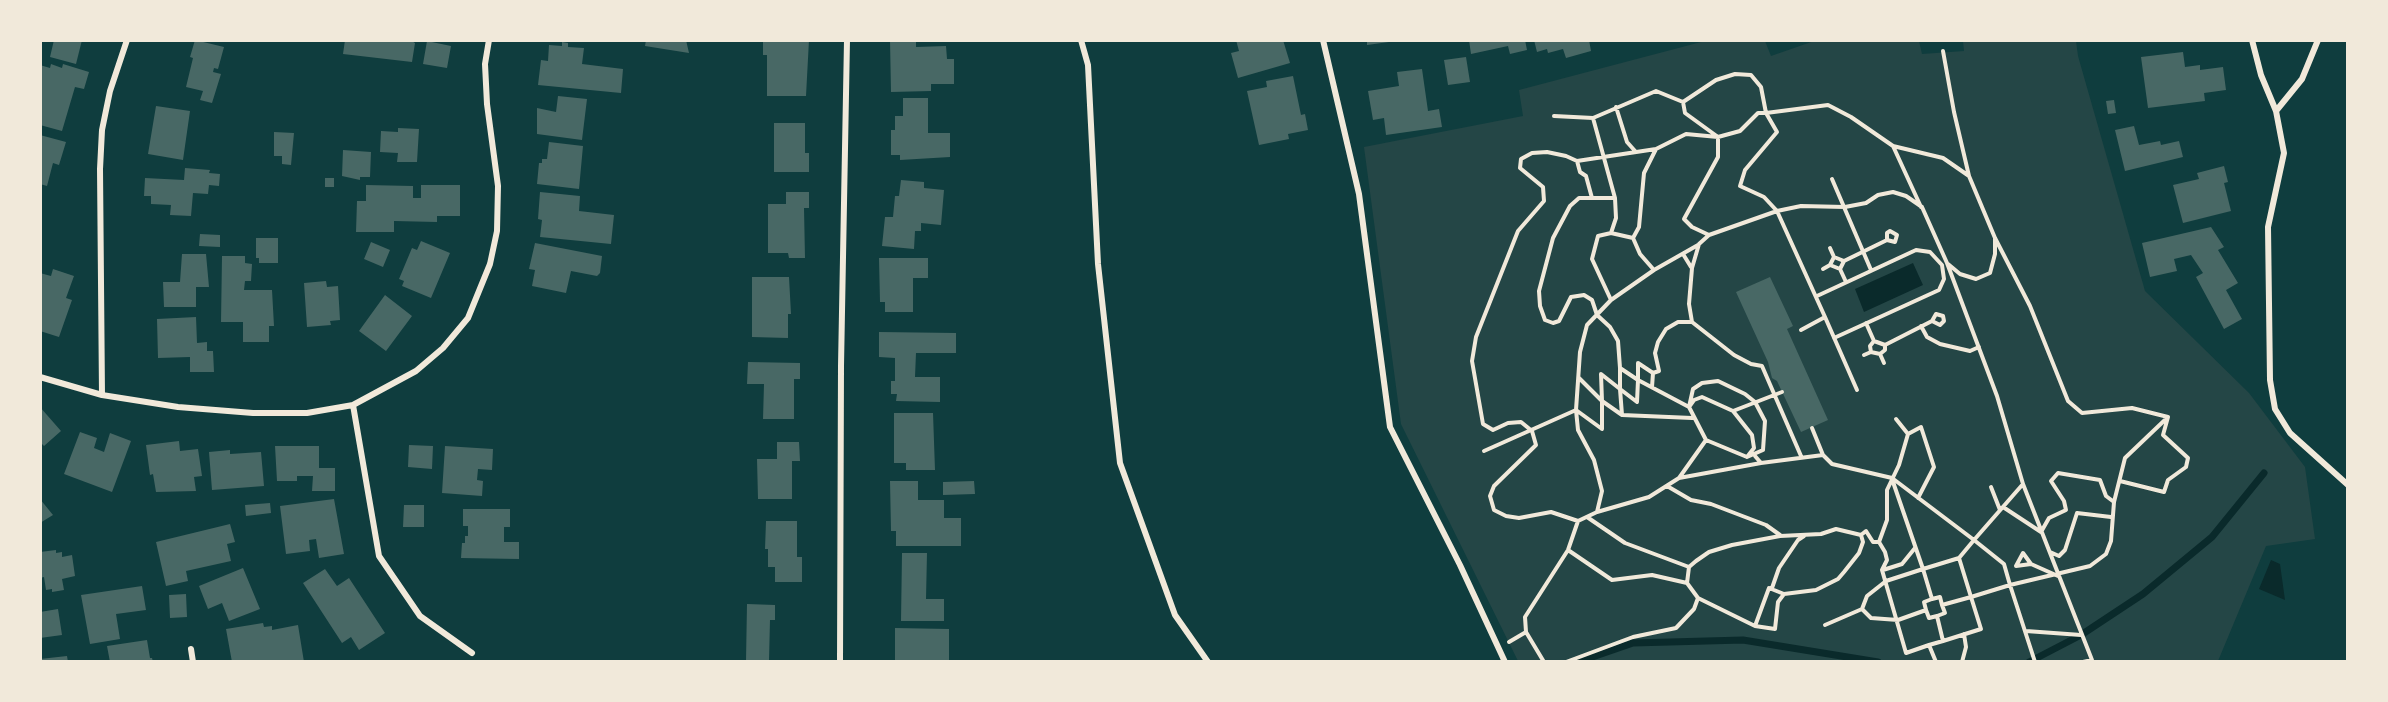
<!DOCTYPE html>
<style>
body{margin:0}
#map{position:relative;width:2388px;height:702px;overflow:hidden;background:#0f3d3e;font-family:"Archivo Narrow",sans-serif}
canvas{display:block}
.frame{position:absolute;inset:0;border:42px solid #f1e9da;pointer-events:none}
</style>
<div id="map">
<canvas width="2388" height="702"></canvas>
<div class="frame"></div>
</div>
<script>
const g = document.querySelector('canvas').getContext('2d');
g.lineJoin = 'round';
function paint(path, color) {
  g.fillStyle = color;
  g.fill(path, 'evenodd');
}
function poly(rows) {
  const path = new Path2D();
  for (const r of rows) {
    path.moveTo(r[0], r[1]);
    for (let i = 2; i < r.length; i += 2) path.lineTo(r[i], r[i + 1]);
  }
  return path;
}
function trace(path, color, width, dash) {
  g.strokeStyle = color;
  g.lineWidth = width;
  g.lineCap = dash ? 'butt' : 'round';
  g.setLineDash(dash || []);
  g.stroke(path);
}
const green = poly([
 [1817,40,1919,41,1922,54,1964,51,1963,41,2076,41,2078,56,2145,291,2249,393,2305,467,2315,539,2266,546,2218,661,1518,661,1401,424,1364,147,1523,116,1519,90,1705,41,1765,41,1771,56]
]);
const water = poly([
 [1913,263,1923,285,1864,312,1855,289],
 [2271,560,2280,564,2285,600,2259,589]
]);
const stream = poly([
 [1578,662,1633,643,1743,640,1878,662],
 [2029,662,2081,635,2143,594,2212,537,2264,473]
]);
const building = poly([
 [54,40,82,40,76,64,50,57],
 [195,40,224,47,218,69,214,68,213,72,221,74,212,103,200,100,203,91,186,87,193,58,190,57],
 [345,40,410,40,415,43,412,62,343,54],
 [646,40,686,40,689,53,645,46],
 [763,40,809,40,806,96,767,96,767,55,763,55],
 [890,40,916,40,916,47,946,46,947,59,954,59,954,84,931,84,931,91,891,92],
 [1236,40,1283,40,1290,63,1238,78,1231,53,1239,51],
 [1367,40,1389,40,1389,42,1367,45],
 [1469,40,1525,40,1527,50,1510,54,1508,46,1471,54],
 [1534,40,1589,40,1591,51,1566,58,1563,49,1548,53,1547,49,1537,52],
 [427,41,451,46,447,68,423,64],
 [562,42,568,43,568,47,584,48,582,64,623,69,621,93,538,85,541,60,548,61,549,45,562,46],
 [2183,52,2185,67,2200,65,2200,70,2223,67,2226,90,2204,93,2205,101,2148,108,2141,57],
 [1466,57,1470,82,1448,85,1444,60],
 [51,64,62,68,63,64,89,72,84,89,75,87,62,131,40,125,40,65,50,68],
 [1422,69,1428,111,1439,109,1442,127,1386,135,1384,118,1373,120,1368,91,1399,86,1397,72],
 [1293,76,1301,115,1305,114,1308,130,1288,134,1289,139,1259,145,1247,91,1267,87,1266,81],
 [558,96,587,99,582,140,537,134,537,108,556,112],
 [903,98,928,98,928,133,950,133,950,157,900,160,900,155,891,155,891,130,895,130,895,116,903,116],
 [2114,100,2116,113,2108,114,2106,101],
 [156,106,190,111,183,160,148,154],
 [774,123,805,123,805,153,809,153,809,172,774,172],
 [2134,126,2139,145,2160,141,2161,145,2179,141,2183,157,2125,171,2115,130],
 [398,128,419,129,417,162,397,162,398,153,380,152,381,131,398,132],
 [274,132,294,133,291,165,282,164,282,156,274,156],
 [40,135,66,142,59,165,53,163,47,186,40,184],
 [549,142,583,146,579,189,537,184,539,163,542,163,542,159,547,159],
 [343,150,371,152,370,177,360,177,360,180,342,176],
 [2224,166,2228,182,2224,183,2231,211,2183,223,2173,185,2199,179,2197,173],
 [185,168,210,170,209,173,220,174,219,186,209,185,208,194,193,193,191,216,170,215,171,205,151,204,151,196,144,196,145,178,184,180],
 [325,178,334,178,334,187,325,187],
 [901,180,924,182,924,188,944,190,941,225,921,223,921,231,915,231,914,249,882,246,885,217,893,217,895,196,899,196],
 [366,185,413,186,413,198,421,198,421,185,460,185,460,216,437,216,437,222,394,221,394,232,356,232,357,201,366,201],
 [540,192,580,196,579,211,614,215,611,244,540,237,542,220,538,219],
 [786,192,809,192,809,208,804,208,805,258,789,258,788,253,768,253,768,204,786,204],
 [2211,227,2224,247,2218,250,2238,283,2226,290,2242,319,2224,329,2196,277,2203,273,2191,255,2174,259,2177,271,2150,277,2142,243],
 [200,234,220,235,220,247,199,246],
 [256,238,278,238,278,263,259,263,259,258,256,258],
 [421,241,450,253,431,298,402,286,404,281,399,279,412,248,417,250],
 [371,242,390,250,383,267,364,259],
 [535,243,602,256,600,273,597,276,571,271,566,293,532,286,535,270,529,269],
 [182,254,206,254,209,287,196,287,196,307,164,307,163,282,180,282],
 [222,256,245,256,245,263,252,264,251,281,245,281,244,290,272,290,274,326,269,326,269,342,243,342,243,322,221,322],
 [879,258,928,258,928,278,913,278,913,312,885,312,885,302,880,302],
 [53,269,74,276,66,298,72,300,59,337,40,331,40,273,51,276],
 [752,277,789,277,791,314,788,314,788,338,752,337],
 [1770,277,1793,326,1787,329,1828,420,1801,432,1777,381,1772,378,1768,362,1736,292],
 [326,281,327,287,338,286,340,320,330,321,331,325,307,327,304,283],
 [385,295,412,316,386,351,359,331],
 [196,317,197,343,207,342,207,351,213,351,214,372,190,372,190,357,158,358,157,319],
 [879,332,956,333,956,353,916,353,915,377,940,377,940,402,896,401,897,394,891,394,891,381,895,381,895,358,879,357],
 [748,362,800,363,800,379,794,379,794,419,763,419,764,384,747,384],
 [40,407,61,431,44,446,40,442],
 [894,413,933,413,935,470,906,470,906,463,894,463],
 [80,432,97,438,94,448,104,452,110,433,131,441,112,492,64,474],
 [179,441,180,451,198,449,202,476,194,477,196,491,156,492,153,474,150,475,146,445],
 [777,442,799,442,800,461,792,461,792,499,758,499,757,459,777,459],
 [409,445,433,446,432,469,408,467],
 [275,446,319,446,319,468,335,468,335,491,312,491,313,476,297,476,297,481,277,481],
 [445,446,493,449,492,470,478,469,477,480,483,481,482,496,442,493],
 [230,450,230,454,261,452,264,486,212,490,209,452],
 [890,481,918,481,918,500,944,500,944,518,961,518,961,546,896,546,896,531,891,531],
 [974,481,975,494,943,495,943,482],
 [40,499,53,515,40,523],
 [334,499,344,554,319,558,316,539,309,540,310,551,286,554,280,506],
 [270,503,271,513,246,516,245,505],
 [404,505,424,505,424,527,403,527],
 [463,509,510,509,510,527,504,527,504,542,519,542,519,559,461,558,462,543,465,543,465,536,468,536,468,526,463,526],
 [766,521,797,521,797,557,802,557,802,582,775,582,775,567,768,567,768,549,765,549],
 [230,524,235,542,227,544,231,561,186,571,188,581,166,586,156,542],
 [56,550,56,553,62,552,62,557,72,555,75,576,62,579,64,590,52,592,52,589,46,590,44,577,40,578,40,552],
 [902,553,927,553,926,599,944,599,944,621,901,621],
 [243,568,260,609,229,621,222,603,208,609,199,586],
 [325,569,337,586,349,578,385,633,359,650,351,637,342,643,303,583],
 [142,586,146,610,116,614,120,639,90,644,81,595],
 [186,594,187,617,170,618,169,595],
 [747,604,775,605,775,620,770,620,769,661,746,661],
 [58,609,62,635,40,638,40,612],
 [263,623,264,627,272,626,272,630,298,625,304,662,232,662,226,629],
 [895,628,949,629,949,662,895,662],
 [147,640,150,658,152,658,153,662,110,662,107,646],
 [67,656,68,662,40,662,40,659]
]);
const path = poly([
 [1943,51,1954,112,1969,176],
 [1683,102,1685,113,1718,137,1718,157,1684,219,1692,227,1709,235],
 [1616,107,1627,142,1635,151],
 [1554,116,1593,118],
 [1893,146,1921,207],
 [1577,161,1580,172,1586,176,1592,198],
 [1832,179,1871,270],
 [1615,198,1579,198,1570,206,1553,238,1539,291,1540,306,1545,320,1553,323,1559,321,1571,297,1584,295,1592,300,1597,315,1610,327,1618,341,1620,368],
 [1611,233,1633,238],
 [1830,248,1834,257],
 [1683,254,1691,267],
 [1844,261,1834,257,1830,265,1840,269,1844,261,1887,240,1895,242,1897,235,1890,231,1887,233,1887,240],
 [1948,264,1960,274,1976,279,1990,273,1995,254,1995,239],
 [1823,269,1830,265],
 [1840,269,1846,282],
 [1654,270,1640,254,1633,238,1639,227,1644,173,1656,149],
 [1817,296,1916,250,1930,252,1942,265,1944,279,1939,290,1834,338],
 [1611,300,1592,259,1598,236,1611,233,1616,218,1615,198,1593,118,1656,91,1683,102,1716,80,1735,74,1751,75,1761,87,1766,113,1828,105,1851,117,1893,146,1943,158,1969,176,1995,238,2030,306,2068,401,2082,413,2132,408,2168,417],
 [1825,317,1857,390],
 [1692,322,1734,355,1751,364,1762,366,1801,456],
 [1866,323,1874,341],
 [1921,326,1927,337,1940,344,1970,351,1979,347],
 [1885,345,1874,341,1870,346,1871,352,1880,354,1885,350,1885,345,1932,321,1936,314,1943,316,1944,321,1940,325,1932,321],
 [1880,354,1884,363],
 [1864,355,1871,352],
 [1579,378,1601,400],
 [1652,387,1653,373,1659,371,1655,353,1658,342,1666,329,1678,322,1692,322,1689,304,1692,268,1699,244,1709,235,1777,211,1825,317,1801,330],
 [1602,401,1601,374,1620,389,1620,368,1638,380,1638,363,1653,373],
 [1733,411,1752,435,1754,448,1747,457,1706,440,1689,407,1694,400,1702,397,1733,411,1782,392],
 [1622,415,1692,418],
 [1812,428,1823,455,1832,464,1892,478,1974,540,1959,558,1923,569,1892,479],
 [1602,429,1576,410,1578,430,1594,460,1602,491,1597,512,1578,521,1551,512,1519,518,1506,516,1494,510,1490,496,1494,486,1536,445,1532,431,1521,422,1508,423,1493,430,1483,424,1472,361,1476,337,1518,231,1544,201,1543,187,1520,168,1521,159,1532,153,1547,152,1566,156,1577,161,1656,149,1686,134,1718,137,1740,131,1758,113,1766,113,1777,132,1745,170,1740,186,1764,197,1777,211,1801,206,1845,207,1866,203,1878,195,1893,192,1906,196,1922,207,1947,263,1997,396,2023,484,1974,540,2004,564,2010,585,1971,597,1959,558],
 [1602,429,1602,401,1622,415,1620,389,1637,402,1638,380,1689,407,1693,389,1702,383,1718,381,1745,394,1755,402,1765,421,1763,450,1747,457],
 [1908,434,1921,427,1934,467,1918,498],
 [1484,451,1576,410,1580,352,1587,325,1611,300,1654,270,1698,245],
 [1755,456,1761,463,1823,455],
 [1679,478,1706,440],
 [2120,481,2164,492,2168,480,2186,467,2188,458,2163,435,2168,417],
 [2023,484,2092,660,2083,662],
 [1667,486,1691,500,1711,504,1766,525,1780,535],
 [1991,487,2000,510],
 [2003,507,2041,532,2049,518,2066,510,2064,501,2051,481,2058,473,2100,480,2106,496,2114,502],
 [1597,512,1649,497,1679,478,1761,463],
 [1587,517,1625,543,1689,567],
 [1879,542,1885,552,1887,560,1882,570,1906,653,1929,645],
 [1568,550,1612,580,1652,575,1687,583,1689,567,1696,561,1709,552,1732,545,1780,536,1821,534,1836,529,1861,535],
 [2050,552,2059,556,2065,550,2077,513,2111,517],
 [2031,564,2016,566,2023,553,2031,564,2058,576],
 [1883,570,1902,564,1915,548],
 [1687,583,1698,598],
 [1772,588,1779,568,1798,540,1804,536],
 [1784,594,1778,602,1775,629,1755,626,1769,588,1784,594,1816,590,1838,579,1844,572,1859,553,1863,542,1861,535,1866,531,1873,542,1879,542,1887,520,1887,490,1899,465,1908,434,1896,419],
 [1971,597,1981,629,1943,641,1937,616,1945,613,1942,605,1971,597],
 [1926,610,1924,602,1932,599],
 [1937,616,1929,618,1926,610,1898,620,1871,618,1862,609,1867,596,1886,581,1923,569,1932,599,1940,597,1942,605],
 [1825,625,1862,609],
 [2026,631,2081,635],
 [1509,642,1526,632],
 [1544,662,1526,632,1525,617,1568,550,1578,521],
 [1566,662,1633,637,1676,628,1694,609,1698,598,1755,626],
 [1936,662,1929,645,1943,641],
 [1962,662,1966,647,1964,634],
 [2035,662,2010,585,2090,566,2106,554,2111,541,2114,502,2125,458,2168,417]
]);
const minor = poly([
 [1081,40,1088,65,1098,264,1120,463,1175,615,1208,662],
 [1323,40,1359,194,1390,427,1460,565,1505,662],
 [2252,40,2261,75,2276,111,2284,153,2268,227,2270,380,2275,409,2290,433,2348,485],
 [2276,111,2302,79,2318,40],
 [40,377,102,395,178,407,253,413,307,413,353,405,416,371,443,348,468,318,490,264,497,231,498,186,487,104,485,64,489,40],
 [102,395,100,169,102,130,110,91,127,40],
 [353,405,379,556,420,616,472,653],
 [191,649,193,662],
 [840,662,841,366,847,40]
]);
paint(green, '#244646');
paint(water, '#0a2a2b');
trace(stream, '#0a2a2b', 7);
paint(building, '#486865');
trace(path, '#f1e9da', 4);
trace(minor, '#f1e9da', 6);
</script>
